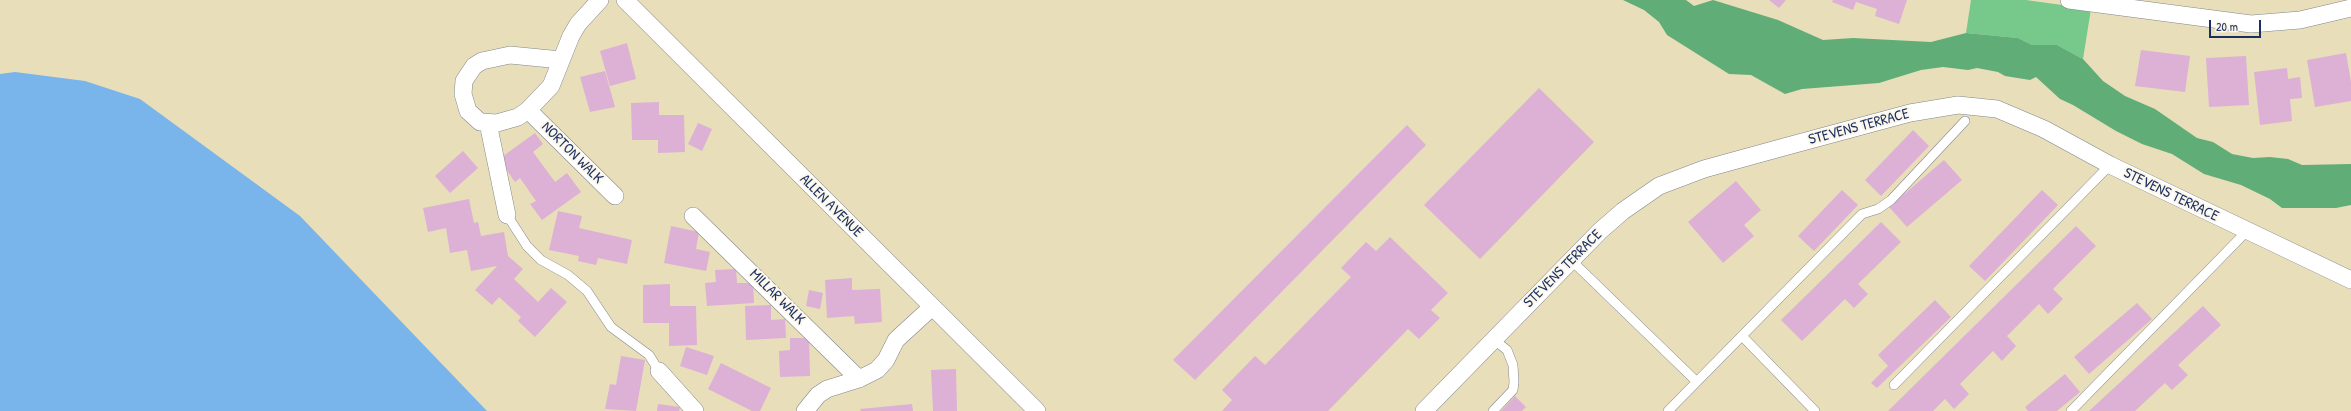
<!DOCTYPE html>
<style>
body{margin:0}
#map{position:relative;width:2351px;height:411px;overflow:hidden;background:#e8deb9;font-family:"Patrick Hand",sans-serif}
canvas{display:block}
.scale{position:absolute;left:2209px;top:20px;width:52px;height:18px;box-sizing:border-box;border:2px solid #1b2f5e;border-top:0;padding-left:5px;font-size:12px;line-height:14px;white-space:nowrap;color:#1b2f5e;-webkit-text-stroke:3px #fbf7ec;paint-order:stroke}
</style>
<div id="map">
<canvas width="2351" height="411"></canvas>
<div class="scale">20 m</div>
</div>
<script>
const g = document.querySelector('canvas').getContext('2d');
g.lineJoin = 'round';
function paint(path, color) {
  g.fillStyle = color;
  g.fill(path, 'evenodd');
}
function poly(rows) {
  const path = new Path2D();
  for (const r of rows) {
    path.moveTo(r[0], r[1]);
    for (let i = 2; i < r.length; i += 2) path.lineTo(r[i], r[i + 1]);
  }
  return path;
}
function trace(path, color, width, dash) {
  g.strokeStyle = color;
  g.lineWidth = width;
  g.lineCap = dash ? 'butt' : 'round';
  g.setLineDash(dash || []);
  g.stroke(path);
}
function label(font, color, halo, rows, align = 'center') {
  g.font = font + ' "Patrick Hand",sans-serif';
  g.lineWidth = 4;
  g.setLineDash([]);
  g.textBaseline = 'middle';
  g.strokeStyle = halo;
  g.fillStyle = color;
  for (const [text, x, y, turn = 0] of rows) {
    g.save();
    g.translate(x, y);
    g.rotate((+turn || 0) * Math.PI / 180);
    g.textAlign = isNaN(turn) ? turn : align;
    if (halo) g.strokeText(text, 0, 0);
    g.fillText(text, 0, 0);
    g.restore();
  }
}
const green = poly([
 [1971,0,2026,0,2091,9,2083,59,2057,45,2032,45,2018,38,1966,33]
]);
const forest = poly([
 [1623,0,1686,0,1694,6,1713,0,1778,20,1823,40,1853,38,1931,42,1966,33,2018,38,2032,45,2057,45,2083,59,2103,81,2125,96,2155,109,2197,138,2213,142,2232,154,2253,158,2270,157,2288,159,2302,165,2351,164,2351,205,2336,208,2282,208,2270,199,2241,185,2204,174,2172,154,2142,144,2116,131,2073,105,2060,99,2036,77,2030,80,2005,76,1998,72,1977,68,1968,70,1943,67,1921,70,1879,83,1802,89,1785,94,1751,75,1729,74,1667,35,1659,22,1644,10]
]);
const water = poly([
 [15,72,85,81,140,99,300,216,487,411,0,411,0,74]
]);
const building = poly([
 [1769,0,1786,0,1779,8],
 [1833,0,1907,0,1899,24,1875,16,1877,9,1856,2,1853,10,1832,2],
 [627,43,636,79,610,86,600,51],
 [2141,50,2190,56,2185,92,2135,86],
 [2346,53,2351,82,2351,101,2315,107,2307,60],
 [2246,56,2249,105,2209,107,2206,58],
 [2287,68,2288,79,2300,77,2302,98,2290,99,2292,121,2260,125,2254,72],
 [605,71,615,107,590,112,580,77],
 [1539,88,1594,142,1480,259,1424,205],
 [659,102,659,115,684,115,685,152,658,153,658,140,632,140,631,103],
 [698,123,712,129,702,151,688,144],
 [1407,125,1426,145,1195,380,1173,360],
 [1913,130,1929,146,1881,196,1865,180],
 [535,133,543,144,533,152,555,182,567,173,581,192,542,220,530,204,536,201,520,178,515,182,499,159],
 [463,151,478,168,450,193,435,176],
 [1944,160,1962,180,1907,227,1889,207],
 [1736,181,1761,210,1744,225,1754,236,1723,263,1688,222],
 [1842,190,1858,205,1814,251,1798,236],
 [2042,190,2058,205,1985,281,1969,266],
 [469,199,474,223,478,222,481,236,504,232,508,256,523,269,514,279,538,302,551,288,567,302,535,337,518,321,521,317,499,297,492,305,475,290,497,266,471,271,467,250,450,253,446,228,428,232,423,208],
 [558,211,582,216,579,228,632,240,627,264,598,258,596,265,578,261,579,256,549,250],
 [1881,222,1901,242,1858,284,1868,294,1854,308,1845,299,1802,341,1781,320],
 [671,226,699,232,696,249,710,252,706,271,664,263],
 [2076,226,2096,246,2053,289,2063,299,2048,314,2039,304,2007,336,2016,346,2002,361,1993,351,1960,384,1969,394,1954,409,1945,399,1933,411,1888,411],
 [1390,237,1448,293,1431,310,1440,318,1419,339,1408,329,1328,411,1222,411,1232,400,1222,390,1255,356,1265,365,1351,277,1341,268,1366,242,1376,251],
 [736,269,737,283,753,283,754,303,707,306,705,283,716,282,715,270],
 [852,278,852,290,880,289,882,322,855,324,854,316,827,318,825,280],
 [670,284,670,306,696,306,697,345,669,346,669,323,643,323,643,285],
 [809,290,823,293,820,309,806,306],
 [1935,300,1951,317,1877,388,1871,383,1888,366,1878,355],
 [2137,303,2152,319,2089,374,2074,357],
 [771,305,771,320,785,319,786,338,746,340,745,306],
 [2203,306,2221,325,2178,365,2188,375,2172,390,2165,383,2135,411,2089,411],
 [790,338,809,338,810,376,780,377,779,351,790,350],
 [686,347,714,356,707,375,680,366],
 [621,356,645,360,636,411,605,409,610,384,616,385],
 [721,363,771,388,760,411,752,411,708,389],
 [956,369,957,411,933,411,931,370],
 [2065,374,2080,392,2057,411,2028,411,2025,407],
 [1515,396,1526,407,1522,411,1501,411],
 [658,404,680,407,679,411,657,411],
 [912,404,913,411,861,411,860,409]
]);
const service = poly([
 [507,215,527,246,541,260,568,275,587,291,611,327,649,355,659,371],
 [1571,260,1696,381],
 [1742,336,1815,411],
 [1894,385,2110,165],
 [1493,411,1513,390,1514,382,1513,365,1507,350,1493,339],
 [1668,411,1862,214,1878,209,1891,200,1965,121],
 [2071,411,2246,232]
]);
const minor = poly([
 [625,0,1037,411],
 [2069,0,2251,24,2300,20,2351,8],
 [561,60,510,55,482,61,474,66,464,81,463,94,468,111,480,122,497,123,518,117,528,110,551,86,571,36,578,24,600,0],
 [528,110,615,196],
 [488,123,507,215],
 [693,216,859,379],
 [659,371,695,411],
 [805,411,818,395,827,389,859,379,877,370,886,360,896,340,932,307],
 [1424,411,1600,231,1623,211,1659,186,1704,169,1784,147,1910,113,1958,105,1997,109,2044,129,2110,165,2351,280]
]);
const streetNames = [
 ["STEVENS TERRACE",1859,127,-15],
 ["NORTON WALK",572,153,45],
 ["STEVENS TERRACE",2171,195,26],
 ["ALLEN AVENUE",831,206,45],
 ["STEVENS TERRACE",1563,269,-45],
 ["MILLAR WALK",777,297,45]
];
paint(green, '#76c98b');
paint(forest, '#60ad77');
paint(water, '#79b4eb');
paint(building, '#dcb1d5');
trace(service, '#82868c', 10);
trace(minor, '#82868c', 18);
trace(service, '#fff', 9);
trace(minor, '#fff', 17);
label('15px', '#1b2f5e', '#fbf7ec', streetNames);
</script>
